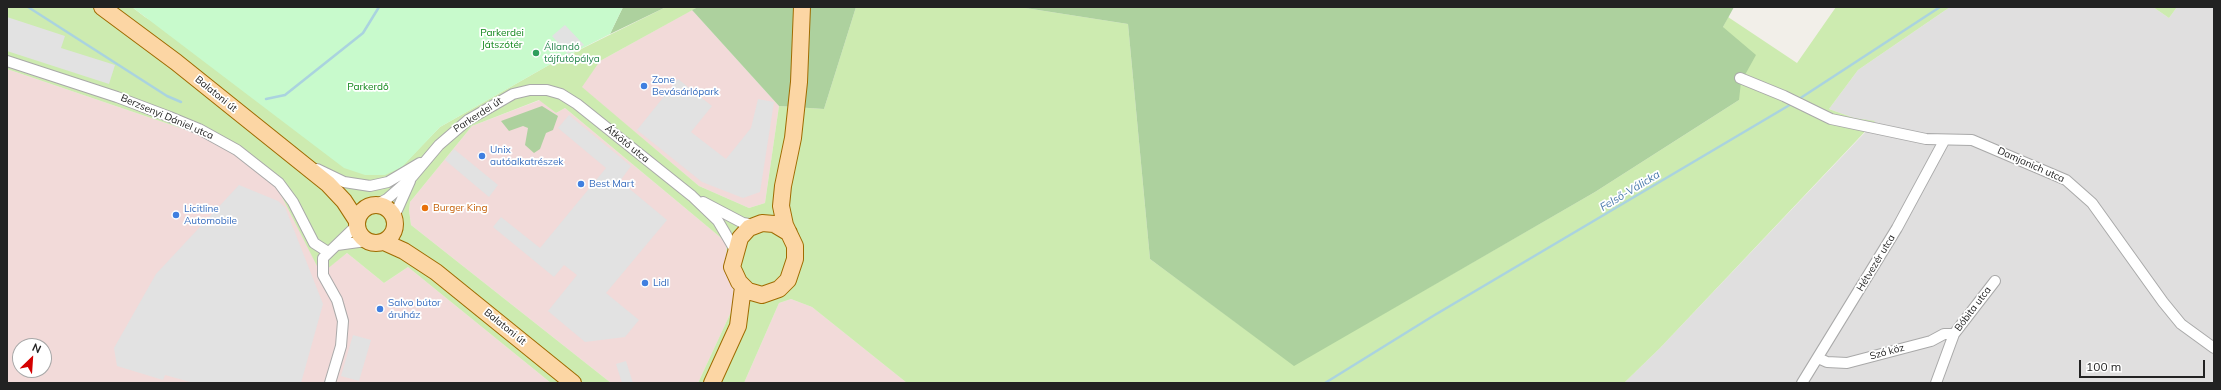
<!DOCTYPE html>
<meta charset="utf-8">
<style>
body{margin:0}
#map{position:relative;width:2221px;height:390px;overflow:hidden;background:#f2efe9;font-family:Mulish,sans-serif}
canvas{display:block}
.frame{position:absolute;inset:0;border:8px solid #222;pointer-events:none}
.north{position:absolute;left:12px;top:338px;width:40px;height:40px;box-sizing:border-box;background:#fff;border:1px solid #a7a7a7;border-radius:50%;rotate:25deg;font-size:11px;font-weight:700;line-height:16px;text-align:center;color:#222}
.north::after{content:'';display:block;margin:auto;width:14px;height:18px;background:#d40000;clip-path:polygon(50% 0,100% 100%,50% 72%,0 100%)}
.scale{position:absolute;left:2079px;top:360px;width:126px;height:18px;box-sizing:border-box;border:2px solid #222;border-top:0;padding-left:5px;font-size:12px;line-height:14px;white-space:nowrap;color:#222;-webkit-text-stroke:3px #fff;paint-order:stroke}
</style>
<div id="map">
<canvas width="2221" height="390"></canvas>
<div class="frame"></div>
<div class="north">N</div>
<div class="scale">100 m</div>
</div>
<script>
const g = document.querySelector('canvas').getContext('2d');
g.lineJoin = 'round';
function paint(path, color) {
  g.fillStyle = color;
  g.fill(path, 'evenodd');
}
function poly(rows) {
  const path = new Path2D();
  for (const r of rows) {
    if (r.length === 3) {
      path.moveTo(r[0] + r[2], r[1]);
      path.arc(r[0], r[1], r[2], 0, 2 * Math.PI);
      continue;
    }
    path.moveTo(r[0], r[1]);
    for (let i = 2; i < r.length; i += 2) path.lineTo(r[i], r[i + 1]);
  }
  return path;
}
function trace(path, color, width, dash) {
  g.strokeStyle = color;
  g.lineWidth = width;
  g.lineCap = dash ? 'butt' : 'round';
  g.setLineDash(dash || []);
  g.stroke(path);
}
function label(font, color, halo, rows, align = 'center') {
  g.font = font + ' Mulish,sans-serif';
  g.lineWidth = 3.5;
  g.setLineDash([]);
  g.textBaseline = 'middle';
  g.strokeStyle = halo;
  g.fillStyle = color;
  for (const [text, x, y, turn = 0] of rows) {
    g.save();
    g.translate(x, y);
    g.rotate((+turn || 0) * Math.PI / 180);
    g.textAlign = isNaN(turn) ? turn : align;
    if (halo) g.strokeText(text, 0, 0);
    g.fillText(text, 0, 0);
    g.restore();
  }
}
const residential = poly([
 [1950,7,2153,7,2169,18,2177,7,2214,7,2214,383,1624,383,1660,348,1875,122,1854,118,1829,109,1858,70]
]);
const commercial = poly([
 [692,10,779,106,765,203,749,208,699,186,581,87,600,61],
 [7,69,201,135,250,161,275,183,321,273,347,253,384,283,408,267,551,383,7,383],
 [20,346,44,346,44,370,20,370],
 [540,100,556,113,565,108,726,242,729,281,738,297,698,383,611,383,411,225,409,210,410,202,472,126],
 [791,299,812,307,907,383,744,383,779,303]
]);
const grass = poly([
 [7,7,132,7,145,17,402,166,440,127,549,65,666,7,698,7,600,61,582,87,699,186,749,208,765,203,779,106,824,109,856,7,1019,7,1128,24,1150,259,1294,365,1595,192,1739,100,1723,27,1728,17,1797,63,1836,7,1950,7,1858,70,1829,109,1854,118,1875,121,1660,348,1624,383,907,383,812,307,791,299,779,303,744,383,698,383,738,297,729,281,726,242,565,108,556,113,539,100,472,126,410,202,409,210,411,225,611,383,551,383,408,267,384,283,347,253,321,274,275,183,250,161,201,135,7,69],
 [2153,7,2177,7,2169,18]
]);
const forest = poly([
 [623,7,666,7,610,34],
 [698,7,856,7,824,109,779,106,692,10],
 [1019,7,1734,7,1723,27,1756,55,1741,82,1739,100,1595,192,1294,366,1150,259,1128,24],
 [542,106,558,116,553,130,546,133,540,149,534,153,525,145,528,128,523,126,509,131,501,121]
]);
const park = poly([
 [132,7,623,7,610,34,549,65,440,127,402,167,385,175,365,175,344,168]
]);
const parking = poly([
 [7,17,65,36,61,48,115,65,109,84,7,51],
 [565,25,584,45,568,54,552,36],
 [678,79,712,106,691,132,726,159,751,128,758,99,774,102,760,192,743,198,702,182,637,130],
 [569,115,631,166,620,181,667,220,606,293,639,320,625,337,585,342,548,311,577,275,564,265,554,277,493,227,501,217,540,248,606,168,558,128],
 [454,149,498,185,489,197,445,160],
 [239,185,278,201,285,207,323,304,301,383,194,383,165,375,163,380,117,366,114,348,156,274],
 [353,335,371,340,359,381,341,376],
 [626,361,633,383,622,383,616,364]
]);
const stream = poly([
 [28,7,167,96,181,102],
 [266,99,285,95,363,33,379,7],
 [1799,99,1940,7],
 [1325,383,1433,316,1793,103]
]);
const street = poly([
 [7,61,117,97,170,117,199,129,237,150,279,183,293,202,314,243,328,252],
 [1740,78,1784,96,1831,119,1926,139,1972,140,2066,180,2092,203,2163,302,2181,324,2214,348],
 [317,169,344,182,370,186,388,182,420,163],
 [703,202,743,223,756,225],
 [377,204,387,199,412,177,439,145,468,120,513,94,530,90,547,90,561,94,577,104,692,196,718,221,735,250],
 [394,217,410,181],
 [337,245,366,241],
 [1818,358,1827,362,1847,363,1931,341,1944,334,1954,334],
 [330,383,341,346,343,321,337,300,323,275,323,258,357,225],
 [1802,383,1897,228,1944,141],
 [1936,383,1954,334,1995,281]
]);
const primary = poly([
 [102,7,176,62,328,184,344,201,357,221],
 [376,224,19],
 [789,233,774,224,762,223,749,228,740,238,732,267,739,282,748,291,762,295,779,289,788,280,795,259,795,246,785,225,781,206,783,186,793,138,799,82,802,7],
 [384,242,404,251,436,272,573,383],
 [712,383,738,326,743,287]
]);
const markers = [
 [536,53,4,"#2e9e5b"],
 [644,86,4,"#3f7fe0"],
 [482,156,4,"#3f7fe0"],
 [581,184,4,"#3f7fe0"],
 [425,208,4,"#e8710a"],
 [176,215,4,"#3f7fe0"],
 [645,283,4,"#3f7fe0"],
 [380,309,4,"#3f7fe0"]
];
const parkNames = [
 ["Parkerdei",502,33],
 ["Játszótér",502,45],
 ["Parkerdő",368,87]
];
const leisureNames = [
 ["Állandó",544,47],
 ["tájfutópálya",544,59]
];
const shopNames = [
 ["Zone",652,80],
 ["Bevásárlópark",652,92],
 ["Unix",490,150],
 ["autóalkatrészek",490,162],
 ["Best Mart",589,184],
 ["Licitline",184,209],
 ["Automobile",184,221],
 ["Lidl",653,283],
 ["Salvo bútor",388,303],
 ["áruház",388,315]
];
const streetNames = [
 ["Balatoni út",216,94,39],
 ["Parkerdei út",478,115,-33],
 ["Berzsenyi Dániel utca",167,117,23],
 ["Átkötő utca",627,144,39],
 ["Damjanich utca",2031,165,24],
 ["Hétvezér utca",1876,263,-59],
 ["Bóbita utca",1973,309,-53],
 ["Balatoni út",505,327,39],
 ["Szó köz",1887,352,-15]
];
const foodNames = [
 ["Burger King",433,208]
];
const waterNames = [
 ["Felső-Válicka",1630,191,-31]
];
paint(residential, '#e0dfdf');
paint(commercial, '#f2dad9');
paint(grass, '#cdebb0');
paint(forest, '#add19e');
paint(park, '#c8facc');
paint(parking, '#e2e2e2');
trace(stream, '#aad3df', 2.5);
trace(street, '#a9a9a9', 12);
trace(primary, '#a06b00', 18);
trace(street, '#fff', 10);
trace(primary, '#fcd6a4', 16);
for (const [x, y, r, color] of markers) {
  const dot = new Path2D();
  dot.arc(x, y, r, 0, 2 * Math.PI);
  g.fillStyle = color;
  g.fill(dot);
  trace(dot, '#fff', 1.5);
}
label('10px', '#0c8416', '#fff', parkNames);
label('10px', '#27864d', '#fff', leisureNames, 'left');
label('10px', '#366cbe', '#fff', shopNames, 'left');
label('10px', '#222', '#fff', streetNames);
label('10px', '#c56008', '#fff', foodNames, 'left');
label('italic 11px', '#4a7aab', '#fff', waterNames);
</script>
